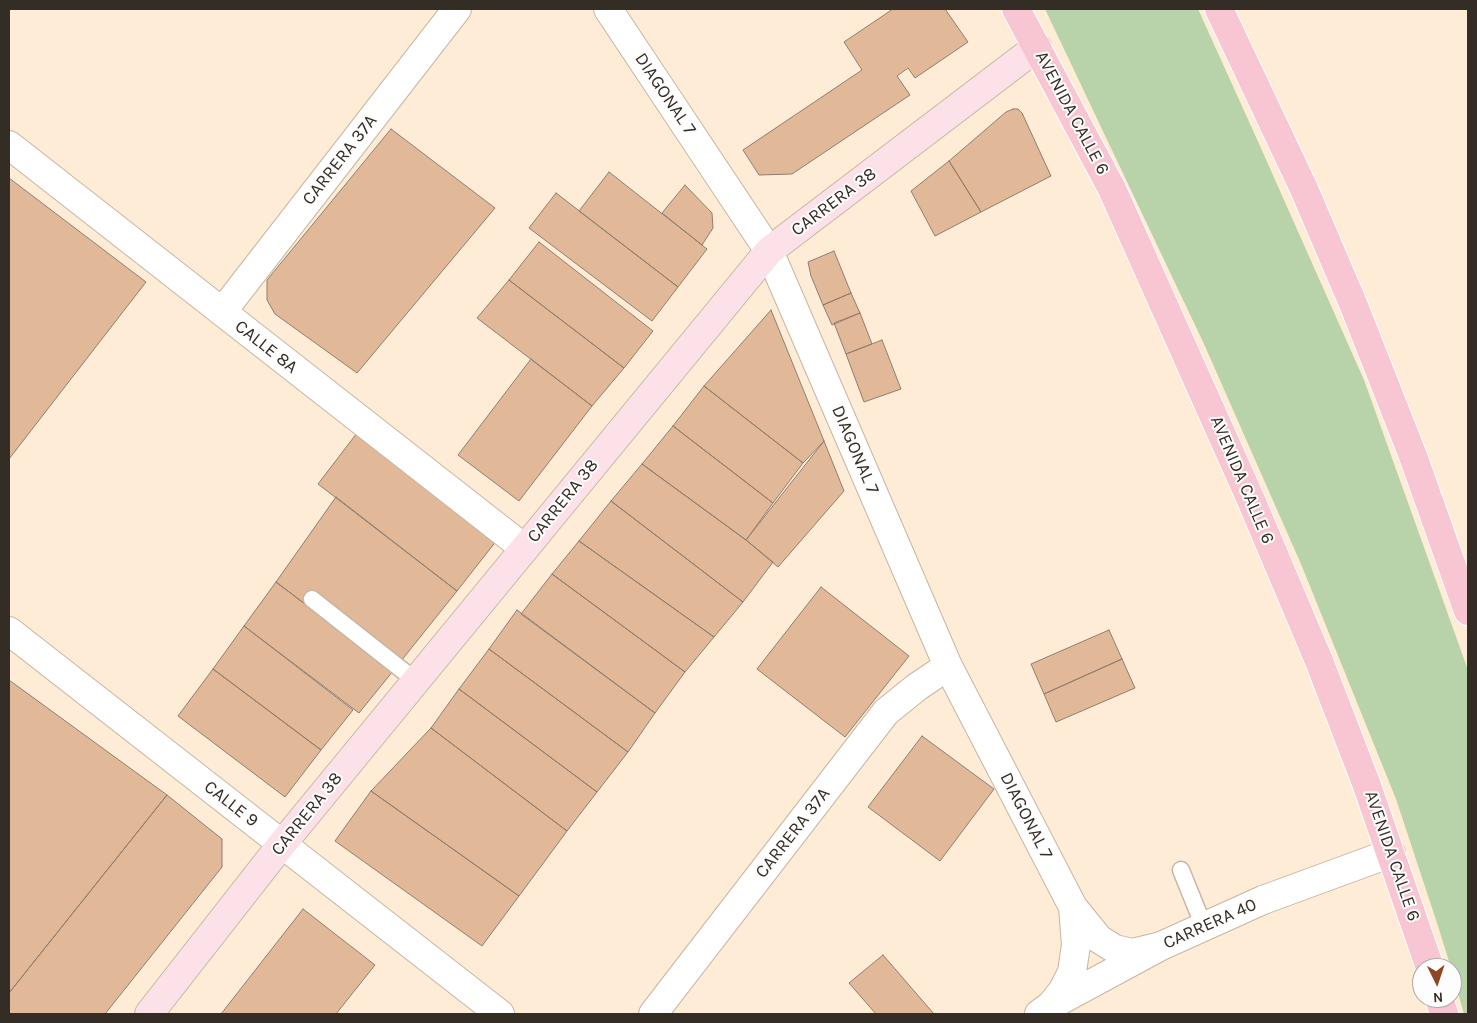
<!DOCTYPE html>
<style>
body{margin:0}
#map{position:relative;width:1477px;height:1023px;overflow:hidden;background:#feecd7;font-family:Karla,sans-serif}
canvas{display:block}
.frame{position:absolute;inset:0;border:10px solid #342d25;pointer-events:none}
.north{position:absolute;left:1412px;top:958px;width:50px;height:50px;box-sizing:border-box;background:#fdfdfd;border:1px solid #adaaa7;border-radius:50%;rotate:176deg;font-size:14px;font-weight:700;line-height:20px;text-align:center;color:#342d25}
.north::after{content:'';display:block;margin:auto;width:18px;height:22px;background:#8d4721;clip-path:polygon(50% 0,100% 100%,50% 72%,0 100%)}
</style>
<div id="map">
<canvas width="1477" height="1023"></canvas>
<div class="frame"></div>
<div class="north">N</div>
</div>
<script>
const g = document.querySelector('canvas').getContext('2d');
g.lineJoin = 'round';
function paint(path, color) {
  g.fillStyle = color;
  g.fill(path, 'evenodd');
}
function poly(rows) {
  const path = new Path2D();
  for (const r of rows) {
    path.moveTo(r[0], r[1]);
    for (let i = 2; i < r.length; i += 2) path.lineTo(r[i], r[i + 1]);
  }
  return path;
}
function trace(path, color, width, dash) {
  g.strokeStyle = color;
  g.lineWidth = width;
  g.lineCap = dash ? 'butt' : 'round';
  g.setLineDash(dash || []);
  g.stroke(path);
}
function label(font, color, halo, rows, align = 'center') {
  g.font = font + ' Karla,sans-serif';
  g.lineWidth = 4;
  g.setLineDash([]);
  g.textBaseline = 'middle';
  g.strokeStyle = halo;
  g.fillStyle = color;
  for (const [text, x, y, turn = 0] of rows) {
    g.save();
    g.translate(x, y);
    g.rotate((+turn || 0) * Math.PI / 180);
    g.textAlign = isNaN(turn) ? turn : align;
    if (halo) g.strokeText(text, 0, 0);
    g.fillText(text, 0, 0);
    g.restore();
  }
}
const green = poly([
 [1045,9,1198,9,1260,146,1364,380,1468,670,1468,1014,1464,1014,1452,972,1452,968,1451,968,1438,926,1396,799,1301,564,1204,344]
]);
const building = poly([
 [893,9,945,9,968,42,915,78,908,68,897,76,910,95,792,174,759,175,743,150,862,70,844,42,893,9],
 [1013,109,1018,109,1022,113,1051,176,981,212,949,161,1006,112,1013,109],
 [391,129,495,208,357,373,275,314,267,300,267,280,391,129],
 [949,161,981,212,935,236,911,191,949,161],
 [609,172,707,249,678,287,579,211,609,172],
 [9,178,146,282,9,459,9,178],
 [685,185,712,213,713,228,702,245,662,213,685,185],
 [556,193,678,287,652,321,529,228,556,193],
 [539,242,653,331,624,368,509,280,539,242],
 [834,251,851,293,823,305,811,276,808,262,834,251],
 [509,280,624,368,592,406,477,318,509,280],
 [851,293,860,313,832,325,823,305,851,293],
 [771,310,824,441,803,463,704,386,771,310],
 [860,313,872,344,846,354,834,323,860,313],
 [882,340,901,389,864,402,846,354,882,340],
 [531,359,592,406,519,501,458,455,531,359],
 [704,386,803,463,773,503,673,426,704,386],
 [673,426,773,503,746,540,642,464,673,426],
 [357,433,497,540,457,591,318,484,357,433],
 [824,441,844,491,778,567,746,540,824,441],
 [642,464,746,540,773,562,743,602,611,501,642,464],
 [336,497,457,591,393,671,276,582,336,497],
 [611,501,743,602,714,637,579,541,611,501],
 [579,541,714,637,685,672,552,574,579,541],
 [552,574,685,672,655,713,521,614,552,574],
 [276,582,393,671,359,713,244,626,276,582],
 [821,587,909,656,845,737,757,669,821,587],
 [517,610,655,713,628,752,489,649,517,610],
 [244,626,353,710,321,750,213,669,244,626],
 [1109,630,1122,659,1044,694,1031,664,1109,630],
 [489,649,628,752,597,792,459,689,489,649],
 [1122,659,1135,688,1056,722,1044,694,1122,659],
 [213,669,321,750,285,797,178,716,213,669],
 [9,680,167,795,9,993,9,680],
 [459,689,597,792,567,831,431,728,459,689],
 [431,728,567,831,519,896,371,791,431,728],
 [922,736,994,789,940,861,868,807,922,736],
 [371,791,519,896,482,946,335,841,371,791],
 [167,795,222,839,222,867,105,1014,9,1014,9,993,167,795],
 [303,909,375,965,336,1014,221,1014,303,909],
 [883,955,934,1014,876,1014,849,983,883,955]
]);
const lane = poly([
 [312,599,416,681],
 [1181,870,1204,927]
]);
const street = poly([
 [608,9,769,251,948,666,1073,907,1099,939,1115,949,1132,953,1161,946],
 [9,145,524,548],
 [222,312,457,9],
 [9,631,500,1014],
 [1052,1004,1063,990,1072,972,1076,945,1073,907],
 [653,1014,886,712,917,687,948,666],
 [1039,1014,1050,1006,1161,946,1263,900,1391,853]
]);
const secondary = poly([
 [149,1014,282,844,769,251,1037,47]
]);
const primary = poly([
 [1016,9,1112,189,1251,500,1319,661,1366,783,1430,968],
 [1219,9,1304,189,1354,306,1413,456,1468,611],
 [1439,998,1444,1014]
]);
const streetNames = [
 ["DIAGONAL 7",665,94,56],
 ["AVENIDA CALLE 6",1072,113,62],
 ["CARRERA 37A",340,160,-52],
 ["CARRERA 38",834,202,-37],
 ["CALLE 8A",266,347,38],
 ["DIAGONAL 7",855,450,67],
 ["AVENIDA CALLE 6",1242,480,67],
 ["CARRERA 38",563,501,-51],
 ["CALLE 9",231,804,38],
 ["CARRERA 38",307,814,-51],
 ["DIAGONAL 7",1026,816,63],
 ["CARRERA 37A",793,833,-52],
 ["AVENIDA CALLE 6",1392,856,71],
 ["CARRERA 40",1210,924,-24]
];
paint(green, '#b8d2aa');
paint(building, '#e2b998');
trace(building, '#917d6d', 1);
trace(lane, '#c7b6a1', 19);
trace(street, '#c7b6a1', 30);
trace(secondary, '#c7b6a1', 30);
trace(primary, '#fff', 30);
trace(lane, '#fff', 16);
trace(street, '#fff', 28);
trace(secondary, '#fce2e8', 28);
trace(primary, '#f8c5d2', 28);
label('18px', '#342d25', '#fdfdfd', streetNames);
</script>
